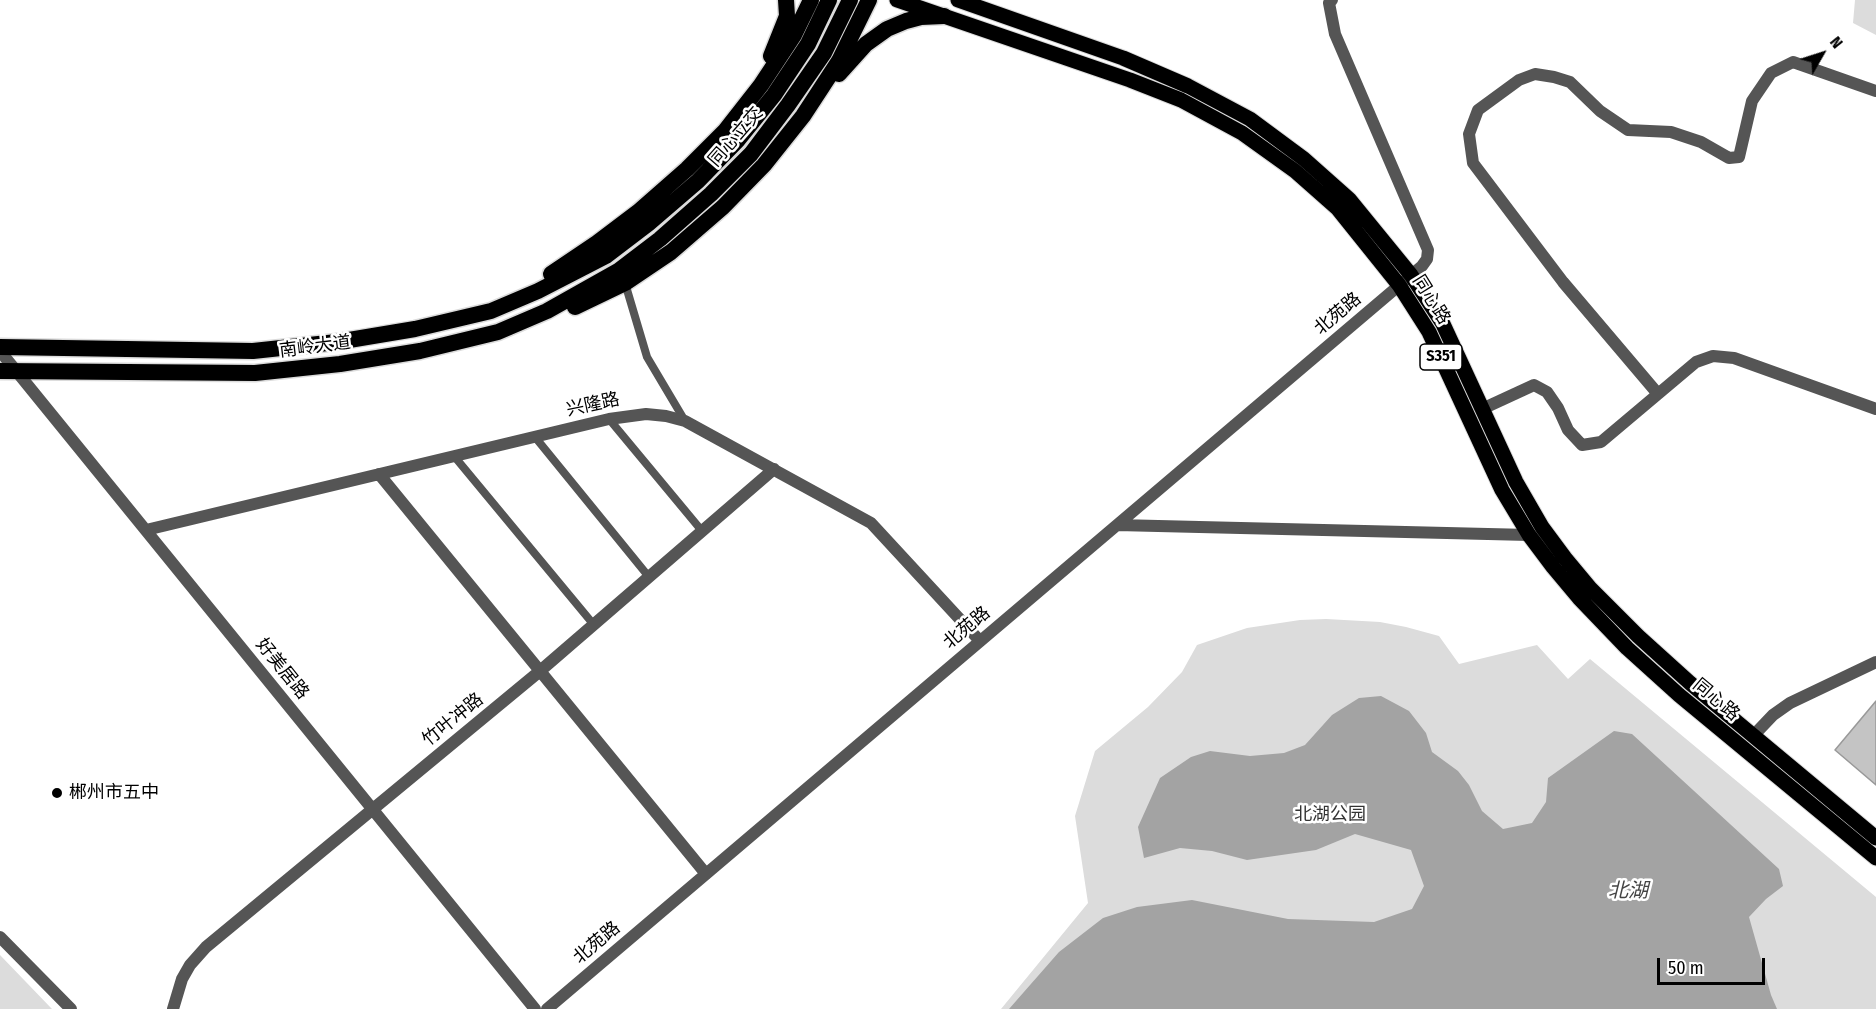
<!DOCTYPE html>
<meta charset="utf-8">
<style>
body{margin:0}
#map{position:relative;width:1876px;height:1009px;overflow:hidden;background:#fff;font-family:"Fira Sans Condensed",sans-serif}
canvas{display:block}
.north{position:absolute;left:1792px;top:24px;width:60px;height:60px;-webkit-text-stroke:4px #fff;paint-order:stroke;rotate:51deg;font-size:16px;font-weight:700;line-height:24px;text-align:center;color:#000}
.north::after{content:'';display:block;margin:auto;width:21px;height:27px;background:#000;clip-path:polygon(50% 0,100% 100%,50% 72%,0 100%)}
.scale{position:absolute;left:1657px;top:958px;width:108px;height:27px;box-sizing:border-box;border:3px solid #000;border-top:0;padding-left:8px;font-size:18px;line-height:21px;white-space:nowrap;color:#000;-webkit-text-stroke:4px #fff;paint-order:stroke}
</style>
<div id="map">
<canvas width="1876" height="1009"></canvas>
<div class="north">N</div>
<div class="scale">50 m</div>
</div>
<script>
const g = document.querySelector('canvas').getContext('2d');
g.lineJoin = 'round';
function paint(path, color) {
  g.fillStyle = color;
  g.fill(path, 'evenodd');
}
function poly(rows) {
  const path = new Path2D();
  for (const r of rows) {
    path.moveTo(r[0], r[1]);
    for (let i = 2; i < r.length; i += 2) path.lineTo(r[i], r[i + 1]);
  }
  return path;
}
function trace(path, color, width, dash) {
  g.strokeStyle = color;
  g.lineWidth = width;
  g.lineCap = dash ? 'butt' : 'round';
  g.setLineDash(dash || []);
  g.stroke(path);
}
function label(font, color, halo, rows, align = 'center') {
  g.font = font + ' "Fira Sans Condensed","Noto Sans SC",sans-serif';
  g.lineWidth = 5;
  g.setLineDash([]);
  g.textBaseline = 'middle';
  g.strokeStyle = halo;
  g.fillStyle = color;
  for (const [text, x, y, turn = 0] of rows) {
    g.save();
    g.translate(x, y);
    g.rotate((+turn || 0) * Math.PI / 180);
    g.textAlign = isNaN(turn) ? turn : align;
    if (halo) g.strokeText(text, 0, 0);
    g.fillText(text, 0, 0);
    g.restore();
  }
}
const green = poly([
 [1855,0,1876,0,1876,35,1853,23],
 [1326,619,1380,622,1406,627,1439,636,1459,664,1537,645,1568,679,1590,659,1876,897,1876,1009,1001,1009,1088,903,1075,816,1095,751,1148,707,1182,672,1197,645,1247,628,1300,620],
 [0,955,52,1009,0,1009]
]);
const water = poly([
 [1381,696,1409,711,1426,733,1432,752,1458,771,1469,785,1482,811,1503,829,1532,823,1546,802,1548,778,1614,731,1632,734,1779,869,1783,886,1766,899,1749,917,1771,995,1777,1009,1009,1009,1059,952,1103,918,1137,907,1192,900,1288,919,1374,922,1412,909,1424,886,1411,850,1355,834,1316,850,1247,860,1212,851,1180,848,1144,858,1138,827,1160,778,1191,757,1210,751,1250,756,1284,753,1305,745,1332,715,1359,698]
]);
const building = poly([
 [1876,701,1876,785,1835,750,1876,701]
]);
const service = poly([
 [625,283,647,357,685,421],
 [609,419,702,531],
 [535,437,649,577],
 [454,456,594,625]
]);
const minor = poly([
 [0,351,535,1009],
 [1658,394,1563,282,1473,163,1469,134,1478,110,1519,80,1535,74,1554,77,1570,82,1600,111,1628,130,1671,132,1701,142,1729,158,1739,157,1752,101,1771,73,1793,62,1876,91],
 [1482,409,1534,385,1547,392,1558,408,1568,430,1582,445,1601,442,1696,362,1713,356,1734,358,1876,409],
 [379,474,706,874],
 [1117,525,1529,535],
 [146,530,609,419,646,414,666,416,685,421,871,523,980,641],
 [1753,736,1773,715,1790,703,1876,662],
 [0,937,71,1009],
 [173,1009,182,979,190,965,206,947,540,671,774,469],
 [547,1009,1422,266,1427,259,1428,250,1335,34,1329,3,1332,0]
]);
const primary = poly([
 [897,0,1130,80,1181,100,1242,133,1295,171,1338,209,1399,285,1429,332,1502,490,1529,535,1553,567,1579,598,1627,648,1679,695,1876,858],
 [958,0,1123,58,1188,86,1250,119,1304,159,1349,199,1411,275,1443,324,1516,482,1542,527,1565,558,1590,588,1638,636,1690,683,1876,838]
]);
const trunk = poly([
 [771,56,787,16,786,0],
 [839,74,866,44,887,29,906,21,921,17,944,16],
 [551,274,597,243,638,212,687,169,725,131,761,85,794,35,811,0],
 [575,307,625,283,671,252,723,207,764,165,803,116,839,61,869,0],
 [0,347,253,351,337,342,415,329,491,311,538,291,606,256,648,224,698,181,737,141,774,95,808,44,829,0],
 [0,371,255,373,340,364,420,351,498,332,547,311,618,271,660,239,711,194,751,154,788,105,824,53,850,0]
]);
const markers = [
 [57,793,6,"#000"]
];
const shields = [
 [1441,357,42]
];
const shieldNames = [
 ["S351",1441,357]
];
const streetNames = [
 ["同心立交",736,137,-49],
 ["同心路",1431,300,58],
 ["北苑路",1338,314,-40],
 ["南岭大道",315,347,-7],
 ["兴隆路",593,405,-12],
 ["北苑路",967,628,-40],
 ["好美居路",282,669,51],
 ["同心路",1716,700,40],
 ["竹叶冲路",453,720,-39],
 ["北苑路",597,943,-40]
];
const poiNames = [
 ["郴州市五中",69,793]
];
const parkNames = [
 ["北湖公园",1330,815]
];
const waterNames = [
 ["北湖",1628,891]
];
paint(green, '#dcdcdc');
paint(water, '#a3a3a3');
paint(building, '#c4c4c4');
trace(building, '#999', 1.5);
trace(primary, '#dbdbdb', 17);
trace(trunk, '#dbdbdb', 19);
trace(service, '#555', 8);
trace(minor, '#555', 12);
trace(primary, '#000', 15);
trace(trunk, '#000', 16);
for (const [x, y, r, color] of markers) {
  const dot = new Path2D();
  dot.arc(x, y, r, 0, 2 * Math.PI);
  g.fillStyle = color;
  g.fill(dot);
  trace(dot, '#fff', 2);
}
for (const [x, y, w] of shields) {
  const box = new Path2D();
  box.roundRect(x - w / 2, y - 13, w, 26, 4.5);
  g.fillStyle = '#fff';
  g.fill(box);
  trace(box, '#000', 1.5);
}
label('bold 16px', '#000', null, shieldNames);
label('18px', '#000', '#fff', streetNames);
label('18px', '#000', '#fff', poiNames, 'left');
label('18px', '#333', '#fff', parkNames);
label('italic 20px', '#444', '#fff', waterNames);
</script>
